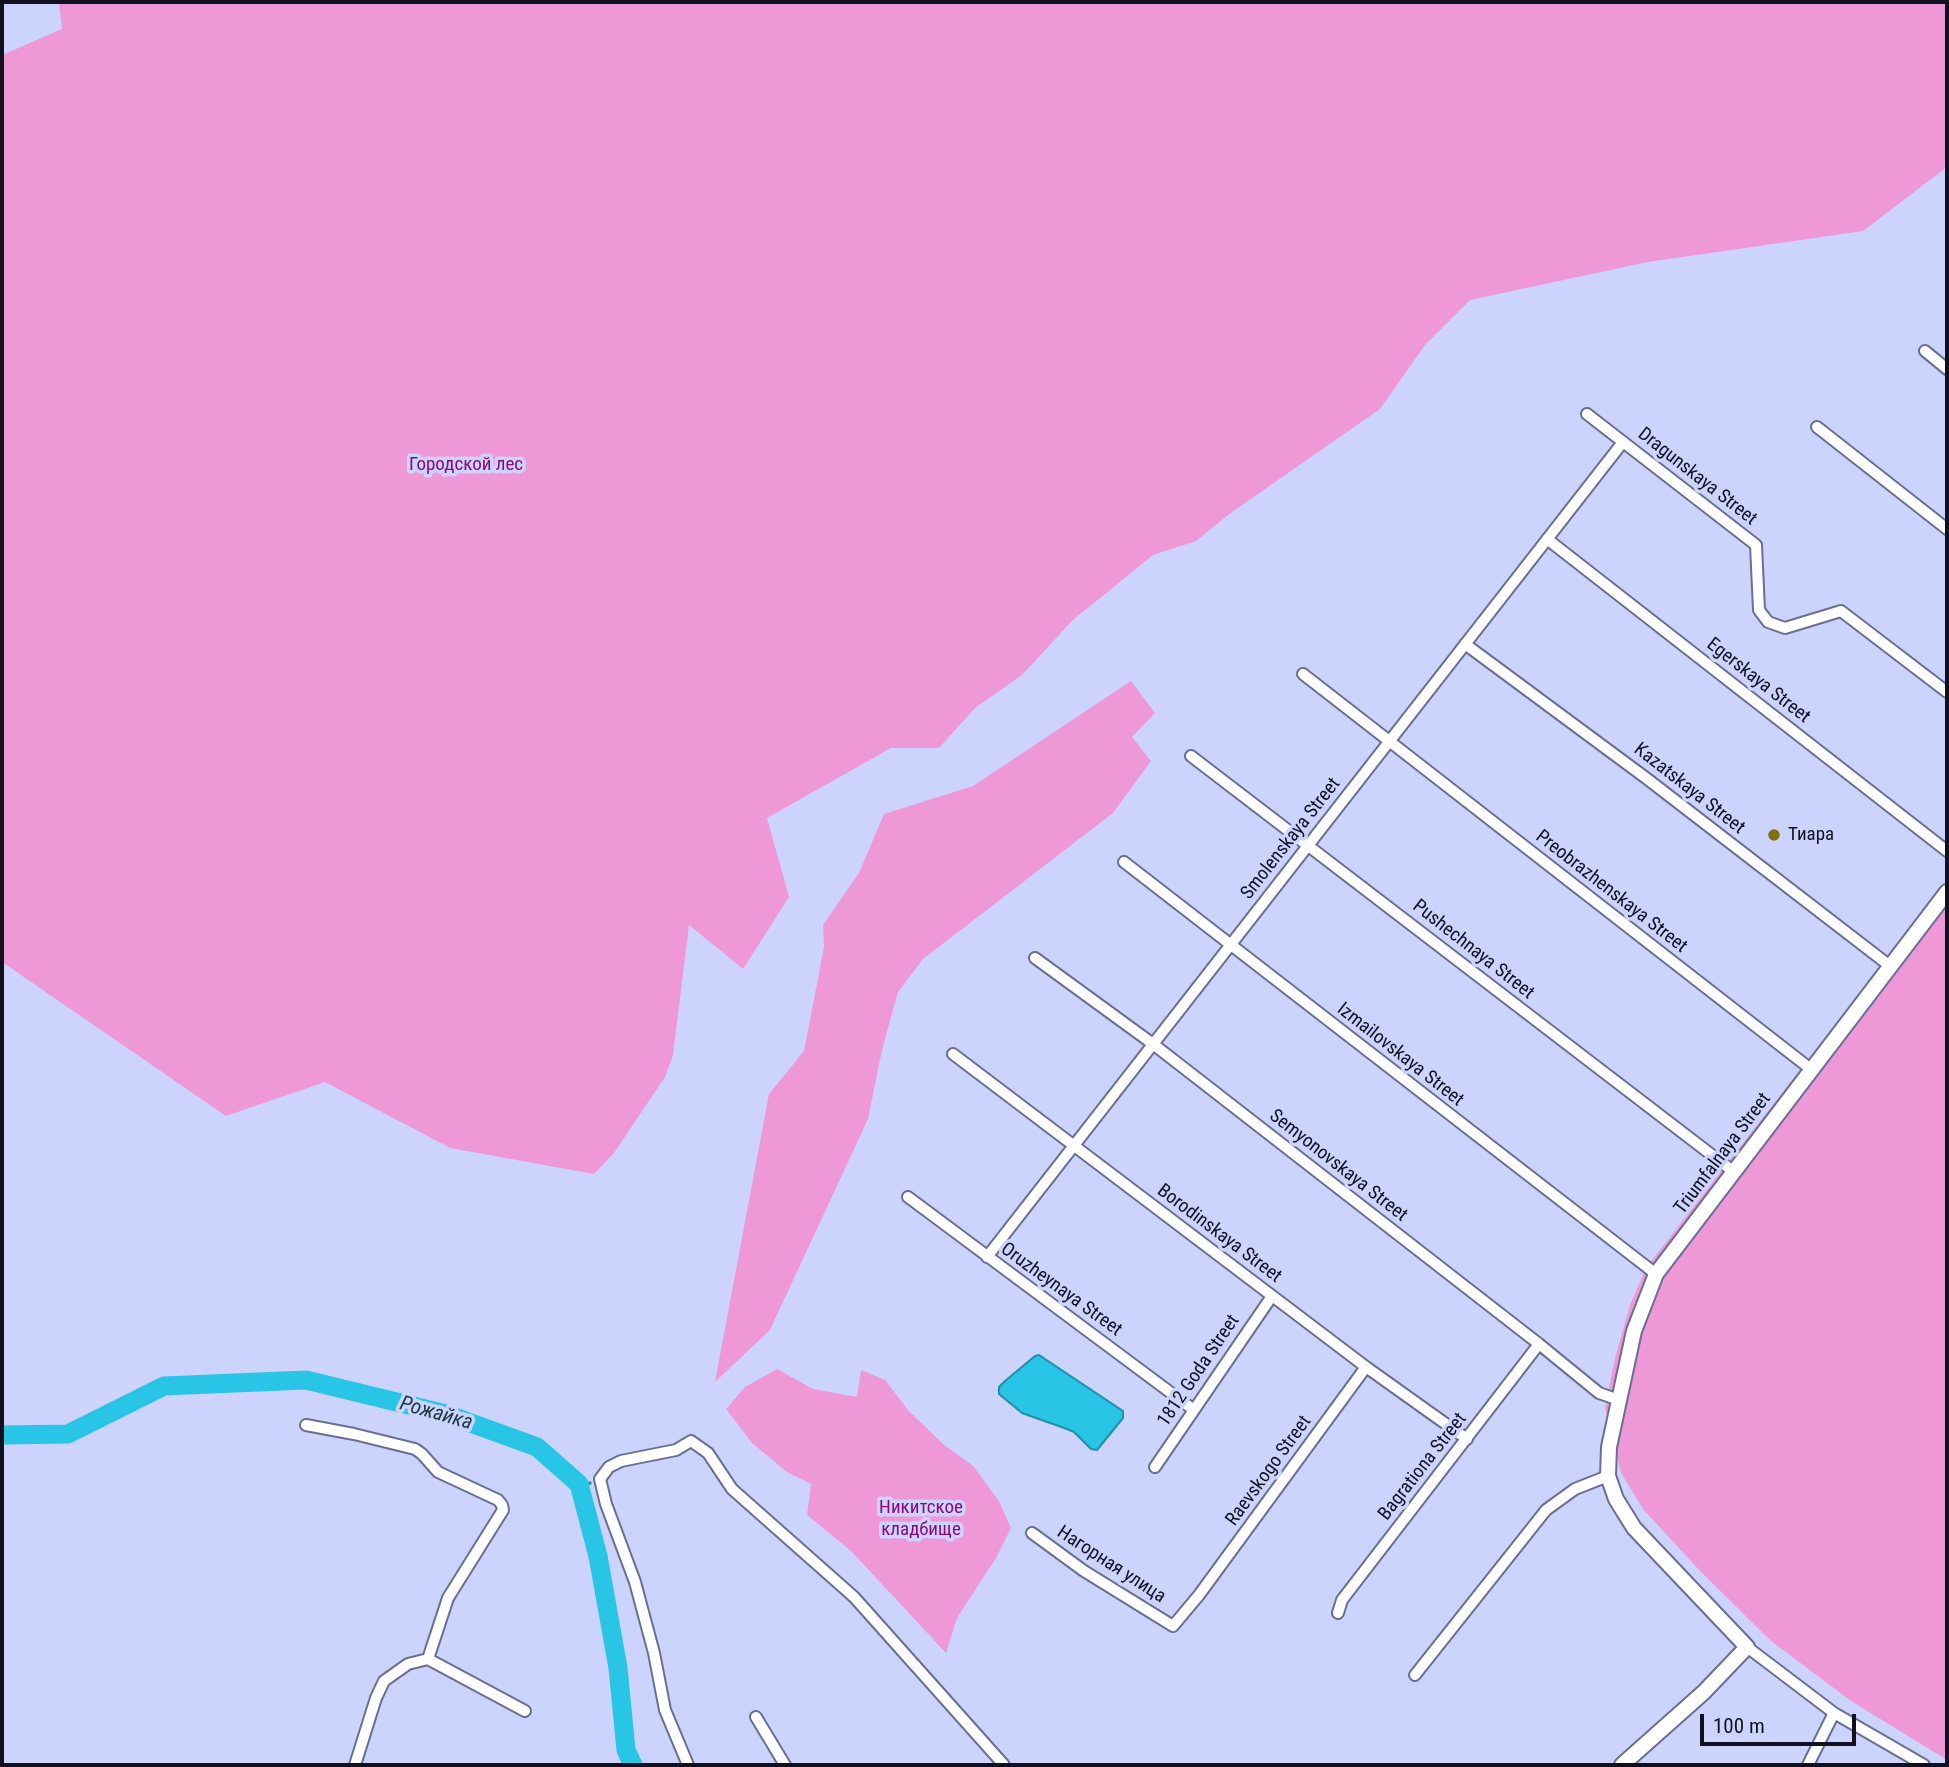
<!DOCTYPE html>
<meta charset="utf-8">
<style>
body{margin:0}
#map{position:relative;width:1949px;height:1767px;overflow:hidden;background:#ccd4fe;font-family:"Roboto Condensed",sans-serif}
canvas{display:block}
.frame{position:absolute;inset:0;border:4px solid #0f111f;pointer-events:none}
.scale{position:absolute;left:1700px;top:1714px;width:156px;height:32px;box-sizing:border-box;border:4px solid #0f111f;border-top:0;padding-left:9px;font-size:21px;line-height:24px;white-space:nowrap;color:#0f111f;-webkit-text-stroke:5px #ccd4fe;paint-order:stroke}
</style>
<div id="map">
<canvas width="1949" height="1767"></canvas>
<div class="frame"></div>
<div class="scale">100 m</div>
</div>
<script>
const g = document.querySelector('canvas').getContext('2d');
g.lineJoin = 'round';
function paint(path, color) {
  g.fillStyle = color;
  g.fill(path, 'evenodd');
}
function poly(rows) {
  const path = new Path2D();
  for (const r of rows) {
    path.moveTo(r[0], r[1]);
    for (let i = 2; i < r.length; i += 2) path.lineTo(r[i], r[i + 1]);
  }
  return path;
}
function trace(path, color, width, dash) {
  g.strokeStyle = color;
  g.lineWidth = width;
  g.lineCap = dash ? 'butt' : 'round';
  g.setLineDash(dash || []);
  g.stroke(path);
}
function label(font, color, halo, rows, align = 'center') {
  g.font = font + ' "Roboto Condensed",sans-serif';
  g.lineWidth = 7;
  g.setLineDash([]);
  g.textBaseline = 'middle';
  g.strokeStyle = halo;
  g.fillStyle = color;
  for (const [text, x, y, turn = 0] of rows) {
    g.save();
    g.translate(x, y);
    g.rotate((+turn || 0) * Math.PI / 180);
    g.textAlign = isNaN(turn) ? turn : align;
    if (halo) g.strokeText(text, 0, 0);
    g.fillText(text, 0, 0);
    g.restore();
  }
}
const green = poly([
 [59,2,1947,2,1947,167,1863,231,1648,262,1470,300,1425,345,1380,409,1232,512,1196,541,1153,555,1073,620,1022,675,975,708,939,748,891,748,767,818,789,897,743,969,689,925,673,1055,665,1077,614,1153,594,1174,450,1148,325,1082,226,1116,2,962,2,55,62,29],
 [1131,681,1155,713,1132,737,1151,761,1113,813,923,959,898,992,882,1050,868,1119,770,1330,715,1382,769,1094,804,1051,824,947,823,925,859,873,884,814,973,786],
 [1947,881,1947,1760,1851,1701,1771,1641,1700,1571,1643,1509,1621,1473,1605,1408,1615,1358,1630,1305,1646,1268],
 [777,1369,813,1389,857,1397,861,1370,885,1380,908,1410,943,1444,973,1466,999,1501,1011,1528,996,1558,957,1618,946,1653,851,1551,807,1515,811,1484,787,1472,752,1443,726,1409,745,1387]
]);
const water = poly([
 [1039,1355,1123,1411,1123,1418,1097,1450,1091,1449,1074,1432,1067,1429,1022,1413,999,1394,999,1387,1005,1381,1035,1356,1039,1355]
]);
const stream = poly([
 [579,1484,585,1486,590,1483]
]);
const river = poly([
 [2,1435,68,1434,164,1386,306,1380,446,1414,537,1447,579,1484,598,1556,618,1668,626,1750,633,1765]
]);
const street = poly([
 [1925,351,1947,369],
 [1587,414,1756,545,1759,610,1768,622,1785,628,1841,611,1947,692],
 [1817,427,1947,529],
 [1547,539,1947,851],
 [1465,644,1646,778,1890,966],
 [1303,674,1812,1070],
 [1191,756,1734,1172],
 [1124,862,1656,1274],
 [1035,958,1153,1044,1539,1344,1599,1393,1619,1400],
 [953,1054,1366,1367,1467,1439],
 [908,1197,1194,1410],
 [987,1257,1623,442],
 [306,1425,354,1434,415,1449,422,1454,438,1472,498,1500,502,1505,503,1510,448,1598,428,1659],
 [1155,1467,1272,1296],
 [1032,1533,1084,1571,1173,1626,1199,1595,1366,1367],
 [1338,1613,1342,1600,1539,1344],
 [1747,1647,1834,1713,1924,1765],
 [1415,1675,1546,1510,1575,1489,1608,1476],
 [756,1717,785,1765],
 [355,1765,376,1698,384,1681,408,1664,428,1659,525,1711],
 [688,1765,665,1710,654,1653,635,1582,606,1504,600,1479,609,1467,621,1461,676,1450,691,1441,708,1453,732,1489,854,1597,1004,1765],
 [1808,1765,1834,1713]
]);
const secondary = poly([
 [1622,1765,1704,1692,1747,1647,1634,1528,1616,1499,1608,1476,1609,1447,1634,1331,1656,1274,1947,892]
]);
const markers = [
 [1774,835,7,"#81700e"]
];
const parkNames = [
 ["Городской лес",466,465],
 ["Никитское",921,1508],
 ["кладбище",921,1530]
];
const streetNames = [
 ["Dragunskaya Street",1697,477,38],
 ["Egerskaya Street",1758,681,38],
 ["Kazatskaya Street",1689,789,38],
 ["Smolenskaya Street",1291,839,-52],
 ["Preobrazhenskaya Street",1611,892,38],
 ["Pushechnaya Street",1473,950,38],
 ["Izmailovskaya Street",1400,1055,38],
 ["Triumfalnaya Street",1723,1154,-53],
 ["Semyonovskaya Street",1338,1166,38],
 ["Borodinskaya Street",1219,1234,37],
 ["Oruzheynaya Street",1061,1290,36],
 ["1812 Goda Street",1199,1371,-56],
 ["Bagrationa Street",1423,1467,-52],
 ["Raevskogo Street",1269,1471,-54],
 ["Нагорная улица",1111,1565,33]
];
const poiNames = [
 ["Тиара",1788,835]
];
const waterNames = [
 ["Рожайка",436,1414,16]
];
paint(green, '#ef98d7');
paint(water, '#28c5e7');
trace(water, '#208fab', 2);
trace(stream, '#208fab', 3.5);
trace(river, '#28c5e7', 19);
trace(street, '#696f94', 14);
trace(secondary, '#696f94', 18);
trace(street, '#fff', 10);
trace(secondary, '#fff', 14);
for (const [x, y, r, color] of markers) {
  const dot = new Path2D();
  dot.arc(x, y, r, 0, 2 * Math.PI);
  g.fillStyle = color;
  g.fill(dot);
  trace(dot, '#ccd4fe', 2.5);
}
label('19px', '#8f0678', '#ccd4fe', parkNames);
label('19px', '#0f111f', '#ccd4fe', streetNames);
label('19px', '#0f111f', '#ccd4fe', poiNames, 'left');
label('italic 21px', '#1c3941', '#ccd4fe', waterNames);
</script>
